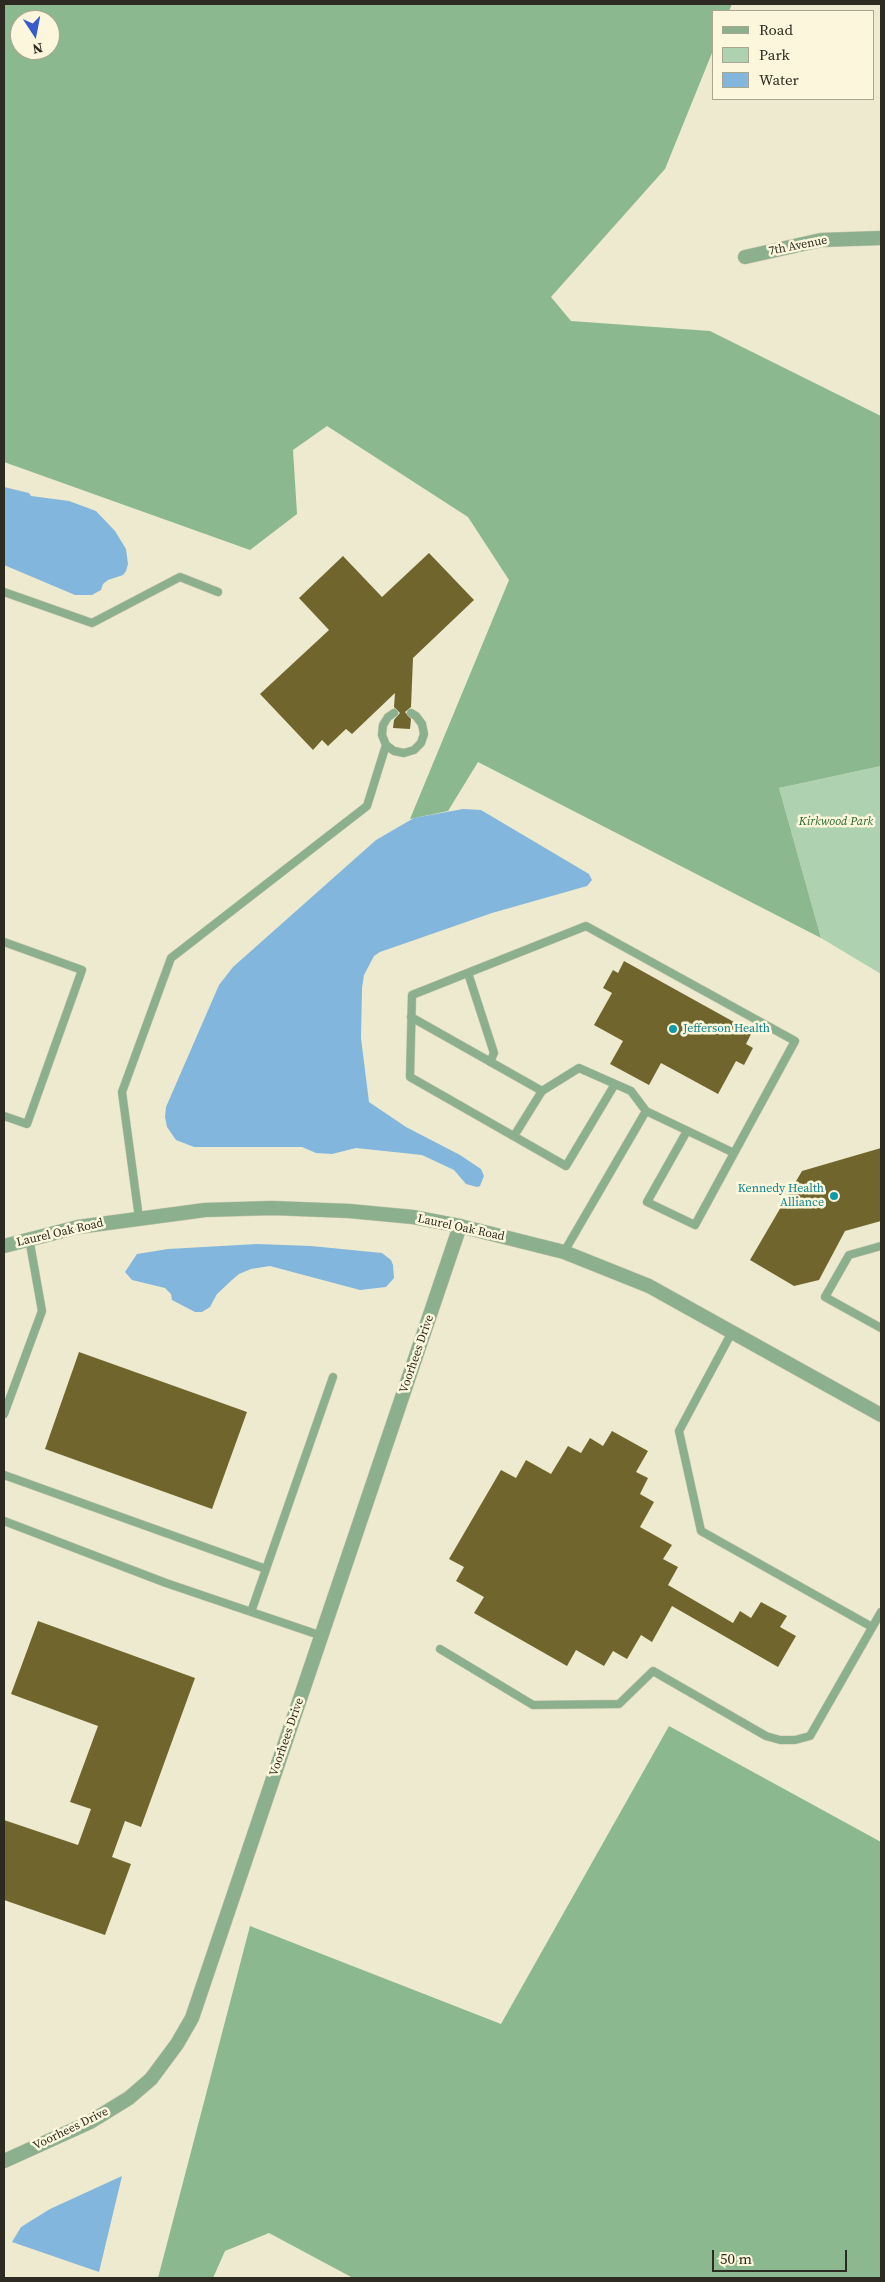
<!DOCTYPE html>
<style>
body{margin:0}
#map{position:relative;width:885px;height:2282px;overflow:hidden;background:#eeeacf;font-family:"Source Serif 4",serif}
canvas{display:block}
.frame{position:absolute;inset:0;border:5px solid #2d2b21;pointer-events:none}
.legend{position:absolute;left:712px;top:10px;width:162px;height:90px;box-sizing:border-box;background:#fcf7dc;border:1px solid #a9a591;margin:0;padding:6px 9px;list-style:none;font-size:15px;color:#2d2b21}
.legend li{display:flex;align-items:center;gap:10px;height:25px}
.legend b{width:25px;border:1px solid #a9a591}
.north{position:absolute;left:10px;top:10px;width:50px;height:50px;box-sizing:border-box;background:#fcf7dc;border:1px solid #a9a591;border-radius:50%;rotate:169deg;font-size:14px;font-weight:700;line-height:20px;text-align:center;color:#2d2b21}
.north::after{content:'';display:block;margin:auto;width:18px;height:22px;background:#355bcc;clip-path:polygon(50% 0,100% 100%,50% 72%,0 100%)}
.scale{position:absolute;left:712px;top:2250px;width:135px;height:22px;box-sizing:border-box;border:2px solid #2d2b21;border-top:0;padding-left:6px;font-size:15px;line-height:18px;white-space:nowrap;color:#2d2b21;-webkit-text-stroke:4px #fcf7dc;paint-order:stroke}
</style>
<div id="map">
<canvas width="885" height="2282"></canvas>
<div class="frame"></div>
<ul class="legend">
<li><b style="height:6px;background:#8cb08e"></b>Road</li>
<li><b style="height:14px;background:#aed1b0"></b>Park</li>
<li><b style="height:14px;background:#82b6dc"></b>Water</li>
</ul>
<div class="north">N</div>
<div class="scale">50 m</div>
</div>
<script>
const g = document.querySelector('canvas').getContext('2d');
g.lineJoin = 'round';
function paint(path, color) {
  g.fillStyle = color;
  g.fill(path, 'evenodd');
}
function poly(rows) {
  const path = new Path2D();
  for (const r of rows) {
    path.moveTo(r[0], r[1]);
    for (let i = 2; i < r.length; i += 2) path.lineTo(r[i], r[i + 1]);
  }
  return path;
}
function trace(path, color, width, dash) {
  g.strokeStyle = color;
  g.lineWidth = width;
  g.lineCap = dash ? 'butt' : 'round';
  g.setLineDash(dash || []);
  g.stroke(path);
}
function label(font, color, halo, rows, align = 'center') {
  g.font = font + ' "Source Serif 4",serif';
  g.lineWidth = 5;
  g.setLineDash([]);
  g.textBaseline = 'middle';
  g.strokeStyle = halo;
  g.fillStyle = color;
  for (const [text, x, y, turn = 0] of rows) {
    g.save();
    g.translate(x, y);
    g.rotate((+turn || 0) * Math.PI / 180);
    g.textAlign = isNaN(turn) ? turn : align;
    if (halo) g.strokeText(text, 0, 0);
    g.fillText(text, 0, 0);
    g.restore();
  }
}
const green = poly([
 [881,766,881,974,821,938,779,788]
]);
const forest = poly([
 [4,4,732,4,729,11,714,11,714,48,665,169,551,297,571,321,710,331,881,416,881,766,779,788,821,938,478,762,448,811,410,819,509,580,468,517,327,426,293,450,297,514,250,550,4,462],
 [20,20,50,20,50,50,20,50],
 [669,1726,881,1842,881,2278,353,2278,269,2233,225,2251,213,2278,158,2278,250,1926,501,2024]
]);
const water = poly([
 [4,487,29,493,31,496,69,501,96,511,115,531,126,549,128,564,126,571,123,575,108,580,103,584,101,590,92,595,75,595,4,565],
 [463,809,481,810,486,813,589,874,592,880,587,886,492,913,380,952,374,956,364,975,362,988,361,1038,369,1102,406,1127,460,1155,481,1169,484,1176,480,1186,477,1187,466,1184,454,1170,422,1155,356,1148,332,1154,316,1153,302,1147,194,1147,176,1140,167,1127,165,1117,166,1107,219,985,233,967,376,840,414,818],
 [257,1244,311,1246,382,1253,391,1260,393,1265,394,1278,386,1287,360,1290,270,1266,251,1269,239,1274,232,1280,217,1294,210,1307,202,1312,195,1312,172,1300,171,1294,165,1288,132,1280,125,1272,137,1254,168,1249],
 [122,2176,99,2272,12,2242,21,2227,50,2209]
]);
const building = poly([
 [429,553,474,600,413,658,411,707,405,712,411,719,410,729,393,728,394,720,400,713,394,707,395,693,352,734,346,729,328,746,322,740,313,750,260,694,329,630,299,598,343,556,382,597],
 [624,961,752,1032,746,1044,753,1048,744,1065,736,1061,718,1094,661,1063,649,1085,610,1064,623,1041,594,1025,612,993,603,988,613,970,618,973],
 [881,1148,881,1221,845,1231,819,1280,794,1286,750,1260,802,1171],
 [79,1352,247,1412,212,1509,45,1449],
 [612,1431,648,1451,636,1472,648,1478,640,1494,654,1502,640,1527,672,1545,663,1559,678,1567,668,1585,733,1623,740,1611,751,1618,761,1602,787,1616,780,1627,796,1636,778,1667,672,1606,652,1642,641,1635,627,1659,613,1651,604,1666,576,1650,567,1666,474,1613,484,1597,456,1581,464,1567,449,1559,501,1470,516,1478,526,1460,551,1474,568,1446,581,1453,590,1438,603,1446],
 [38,1621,195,1678,141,1827,125,1821,112,1857,131,1864,105,1935,4,1900,4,1820,78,1845,91,1809,70,1802,98,1726,11,1694]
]);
const service = poly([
 [4,592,92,623,180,577,218,592],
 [394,713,388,717,383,725,382,735,386,745,394,751,404,753,414,750,421,743,424,734,422,724,416,716,411,713],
 [4,942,82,970,27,1124,4,1116],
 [468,973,494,1053,490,1062],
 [411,1017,542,1091,579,1068,631,1091,646,1111,734,1153],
 [615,1084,566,1166,410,1077,412,995,586,926,795,1041,695,1225,647,1202,687,1131],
 [514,1136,542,1091],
 [139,1218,122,1092,171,958,367,806,386,745],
 [881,1246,849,1255,825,1297,881,1328],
 [564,1252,646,1111],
 [732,1332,679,1431,701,1531,872,1627],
 [4,1414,42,1311,29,1238],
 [4,1475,266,1569],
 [4,1521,166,1583,322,1636],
 [251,1612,333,1377],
 [440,1649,533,1705,619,1704,653,1671,766,1736,780,1740,795,1740,810,1736,881,1612]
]);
const minor = poly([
 [745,257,821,240,881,238],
 [4,2161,90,2122,129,2098,151,2079,177,2044,192,2018,460,1226]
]);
const tertiary = poly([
 [4,1246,78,1227,205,1210,272,1208,349,1211,413,1217,460,1226,564,1252,649,1286,881,1415]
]);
const markers = [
 [673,1029,5,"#0f9aa8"],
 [834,1196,5,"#0f9aa8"]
];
const streetNames = [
 ["7th Avenue",798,246,-11],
 ["Laurel Oak Road",461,1228,12],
 ["Laurel Oak Road",60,1233,-13],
 ["Voorhees Drive",417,1354,-71],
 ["Voorhees Drive",287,1737,-71],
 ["Voorhees Drive",71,2129,-26]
];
const parkNames = [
 ["Kirkwood Park",836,822]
];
const cultureNames = [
 ["Jefferson Health",683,1029],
 ["Kennedy Health",824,1189,"right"],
 ["Alliance",824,1203,"right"]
];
paint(green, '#aed1b0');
paint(forest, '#8bb88e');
paint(water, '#82b6dc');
paint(building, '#70662d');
trace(service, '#cbc8b0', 9);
trace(minor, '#cbc8b0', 15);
trace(tertiary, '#cbc8b0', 15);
trace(service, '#8cb08e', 8);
trace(minor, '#8cb08e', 14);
trace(tertiary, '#8cb08e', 14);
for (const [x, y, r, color] of markers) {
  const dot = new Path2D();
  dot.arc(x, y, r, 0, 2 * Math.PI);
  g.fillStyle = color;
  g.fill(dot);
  trace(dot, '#fcf7dc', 2);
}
label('12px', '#2d2b21', '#fcf7dc', streetNames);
label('italic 12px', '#26662f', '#fcf7dc', parkNames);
label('12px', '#0d838f', '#fcf7dc', cultureNames, 'left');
</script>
